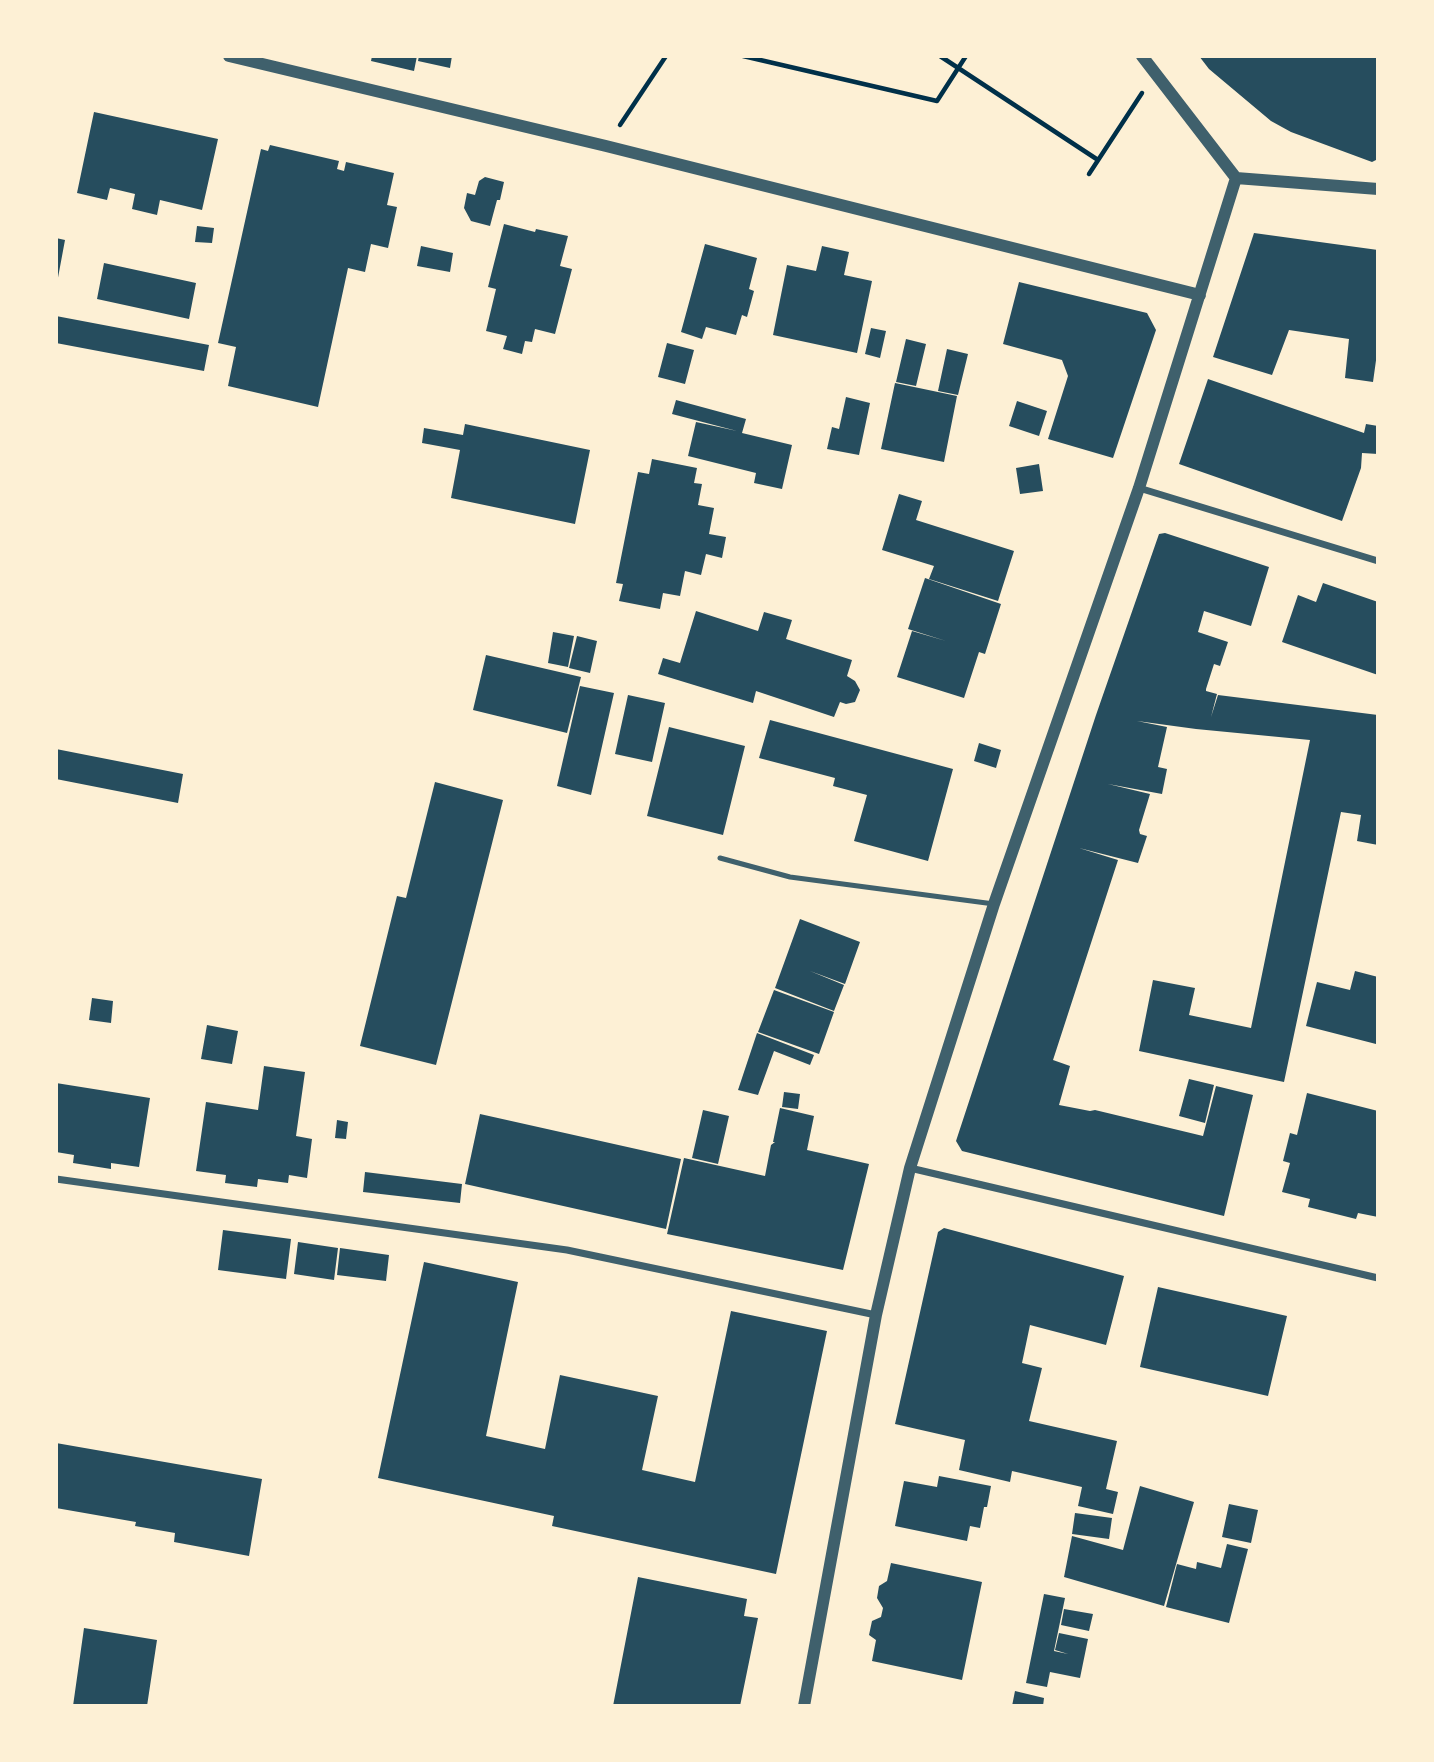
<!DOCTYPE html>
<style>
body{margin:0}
#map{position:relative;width:1434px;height:1762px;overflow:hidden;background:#fdf0d5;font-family:Roboto,sans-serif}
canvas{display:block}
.frame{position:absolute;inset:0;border:58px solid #fdf0d5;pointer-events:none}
</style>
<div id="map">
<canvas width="1434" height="1762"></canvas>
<div class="frame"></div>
</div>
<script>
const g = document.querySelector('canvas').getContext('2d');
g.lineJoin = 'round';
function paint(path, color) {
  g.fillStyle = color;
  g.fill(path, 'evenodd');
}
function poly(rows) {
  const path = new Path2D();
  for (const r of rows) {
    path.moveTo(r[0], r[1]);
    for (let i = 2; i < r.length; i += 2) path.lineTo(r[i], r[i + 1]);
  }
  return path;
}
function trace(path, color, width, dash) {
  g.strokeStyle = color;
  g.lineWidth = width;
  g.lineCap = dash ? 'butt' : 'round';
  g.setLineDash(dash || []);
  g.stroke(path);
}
const building = poly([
 [372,56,417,56,414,71,371,61],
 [419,56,452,56,450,68,418,61],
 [1199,56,1378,56,1378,159,1372,162,1291,132,1271,121,1209,69],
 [94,112,218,139,202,210,160,200,157,215,132,209,135,194,110,188,107,200,77,193],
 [270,145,339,161,337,169,344,171,346,162,394,173,387,205,397,207,388,248,371,244,365,272,348,268,318,407,228,386,236,347,218,343,261,149,268,151],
 [485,177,504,182,500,200,497,200,490,226,471,221,464,208,467,193,475,195,479,181],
 [504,224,535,232,536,229,568,236,560,266,572,269,555,334,535,329,532,342,525,341,522,354,503,349,507,336,486,331,496,289,488,287],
 [197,226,214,228,212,243,195,242],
 [1254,233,1378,250,1378,346,1373,382,1345,378,1349,339,1289,330,1272,375,1213,357],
 [56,238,65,240,57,283,56,283],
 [705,244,757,258,749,289,754,291,747,317,742,315,736,335,706,327,702,339,681,332],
 [421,246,453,253,450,272,417,266],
 [822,246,849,252,844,275,872,281,857,353,773,335,787,265,816,271],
 [104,263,196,283,189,319,97,299],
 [1019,282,1147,313,1156,330,1113,458,1048,439,1068,376,1062,360,1003,344],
 [56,316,209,345,204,371,56,343],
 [871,328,886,331,880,358,865,354],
 [906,339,926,344,916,386,896,382],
 [667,343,694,350,685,384,658,377],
 [947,349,968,354,958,395,938,391],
 [1208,379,1364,433,1366,424,1378,426,1378,454,1362,453,1361,468,1342,521,1179,464],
 [895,383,957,396,944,462,881,449],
 [846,397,870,403,859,455,827,449,832,427,839,429],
 [676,400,746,419,742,433,792,445,782,489,754,483,756,473,688,456,696,422,737,431,672,414],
 [1017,401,1047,411,1039,436,1009,426],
 [465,424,590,450,575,524,451,498,460,450,422,443,424,428,463,435],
 [652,459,697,468,694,483,702,484,698,505,714,508,709,534,726,537,722,558,706,554,701,575,685,571,680,596,663,593,660,609,619,601,623,584,616,583,638,472,649,474],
 [1039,464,1043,491,1020,494,1016,468],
 [899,494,922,501,916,520,1014,551,998,601,929,579,934,566,882,550],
 [1165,533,1269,567,1251,626,1204,611,1198,632,1228,642,1220,666,1214,664,1206,689,1206,691,1217,694,1211,717,1218,695,1378,715,1378,845,1357,841,1361,815,1341,812,1284,1082,1139,1051,1153,980,1195,988,1189,1015,1251,1028,1310,740,1196,729,1137,721,1167,727,1158,767,1167,769,1162,794,1108,784,1150,794,1139,830,1140,834,1147,836,1138,863,1079,848,1118,860,1053,1060,1070,1066,1059,1105,1090,1111,1095,1110,1203,1136,1216,1086,1253,1095,1224,1216,962,1151,956,1141,1096,715,1159,534],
 [925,578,1001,604,985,654,979,652,964,698,897,677,912,631,946,641,908,629],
 [1323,583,1378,602,1378,675,1282,642,1298,595,1316,602],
 [696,611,758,631,764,612,792,620,786,639,852,660,847,676,855,681,860,690,855,702,846,704,840,702,834,717,756,691,753,703,658,674,663,658,680,663],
 [553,632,574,636,568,667,548,663],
 [577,636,597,641,590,673,569,668],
 [486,655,581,677,567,733,473,710],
 [580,686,614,693,591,795,557,786],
 [628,695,665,703,652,762,615,754],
 [770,720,953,769,928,861,854,841,867,795,833,786,835,778,759,758],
 [669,727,745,746,723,835,647,816],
 [979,743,1001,750,996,768,974,761],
 [56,749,183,774,178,803,56,779],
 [435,782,503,800,436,1065,360,1046,397,896,406,898],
 [800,919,860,942,845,984,810,971,844,985,834,1011,775,988],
 [1355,971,1378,977,1378,1036,1376,1044,1306,1026,1317,982,1350,990],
 [774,990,834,1012,819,1054,758,1032],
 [92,998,113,1001,111,1023,89,1020],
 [207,1025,238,1031,232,1064,201,1059],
 [757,1033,814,1055,810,1065,774,1051,758,1095,738,1090],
 [264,1066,305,1072,296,1136,312,1139,307,1178,289,1175,288,1183,258,1179,257,1187,225,1183,226,1175,196,1171,206,1102,258,1110],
 [1189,1079,1214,1085,1205,1123,1179,1116],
 [56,1083,150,1098,139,1167,111,1163,111,1169,73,1163,74,1155,56,1152],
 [784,1092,800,1094,798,1109,782,1107],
 [1307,1093,1378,1111,1378,1217,1358,1213,1356,1219,1308,1207,1310,1199,1282,1192,1290,1163,1283,1161,1290,1133,1297,1135],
 [780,1108,814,1116,807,1150,869,1164,843,1270,667,1234,684,1158,765,1176,771,1145,775,1142,773,1142],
 [703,1110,729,1116,718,1164,692,1158],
 [480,1114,681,1159,666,1229,465,1184],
 [337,1120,348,1122,346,1139,335,1138],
 [365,1172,462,1184,460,1203,363,1192],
 [944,1228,1124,1276,1106,1345,1030,1325,1022,1363,1042,1368,1029,1421,1117,1441,1106,1489,1118,1492,1113,1514,1078,1506,1082,1487,1012,1471,1010,1482,959,1470,965,1440,895,1424,938,1232],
 [223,1230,291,1239,286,1279,218,1270],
 [298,1242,338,1248,334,1280,294,1274],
 [340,1248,389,1255,386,1281,337,1275],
 [424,1262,518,1282,486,1436,545,1449,560,1375,658,1396,642,1470,695,1482,731,1311,827,1331,776,1574,552,1526,554,1516,378,1478],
 [1158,1287,1287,1316,1268,1396,1140,1367],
 [56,1443,262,1479,249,1556,174,1542,175,1533,135,1526,136,1522,56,1508],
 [939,1476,991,1486,987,1507,984,1507,980,1528,970,1526,967,1541,895,1526,904,1481,937,1487],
 [1140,1486,1194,1502,1164,1606,1064,1577,1072,1536,1123,1550],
 [1229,1504,1258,1510,1251,1543,1222,1537],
 [1075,1513,1112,1518,1109,1539,1072,1534],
 [1227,1544,1248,1549,1229,1623,1166,1607,1177,1564,1196,1569,1197,1562,1221,1568],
 [891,1563,982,1582,962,1680,872,1661,876,1640,869,1635,872,1621,881,1617,883,1608,877,1598,879,1586,887,1581],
 [638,1577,747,1599,744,1616,758,1618,740,1706,613,1706],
 [1044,1594,1065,1598,1054,1651,1068,1654,1055,1650,1059,1633,1088,1639,1080,1678,1050,1672,1047,1687,1026,1683],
 [1064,1609,1093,1614,1089,1631,1061,1625],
 [84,1628,157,1640,147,1706,73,1706],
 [1015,1691,1044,1698,1043,1706,1012,1706]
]);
const path = poly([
 [743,56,937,101,966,56],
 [940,56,1098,160],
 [620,125,666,56],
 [1089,174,1142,93]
]);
const service = poly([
 [720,858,790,877,994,904]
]);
const minor = poly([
 [1139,488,1378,561],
 [910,1168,1378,1278],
 [56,1179,567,1250,876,1315]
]);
const tertiary = poly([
 [229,56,606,146,1200,295],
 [1142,56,1236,178],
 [1236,178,1378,189],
 [804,1706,876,1315,910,1168,994,904,1139,488,1236,178]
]);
paint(building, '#264d5e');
trace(path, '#003049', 4.5);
trace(service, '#3f606c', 5);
trace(minor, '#3f606c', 7);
trace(tertiary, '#3f606c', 12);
</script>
